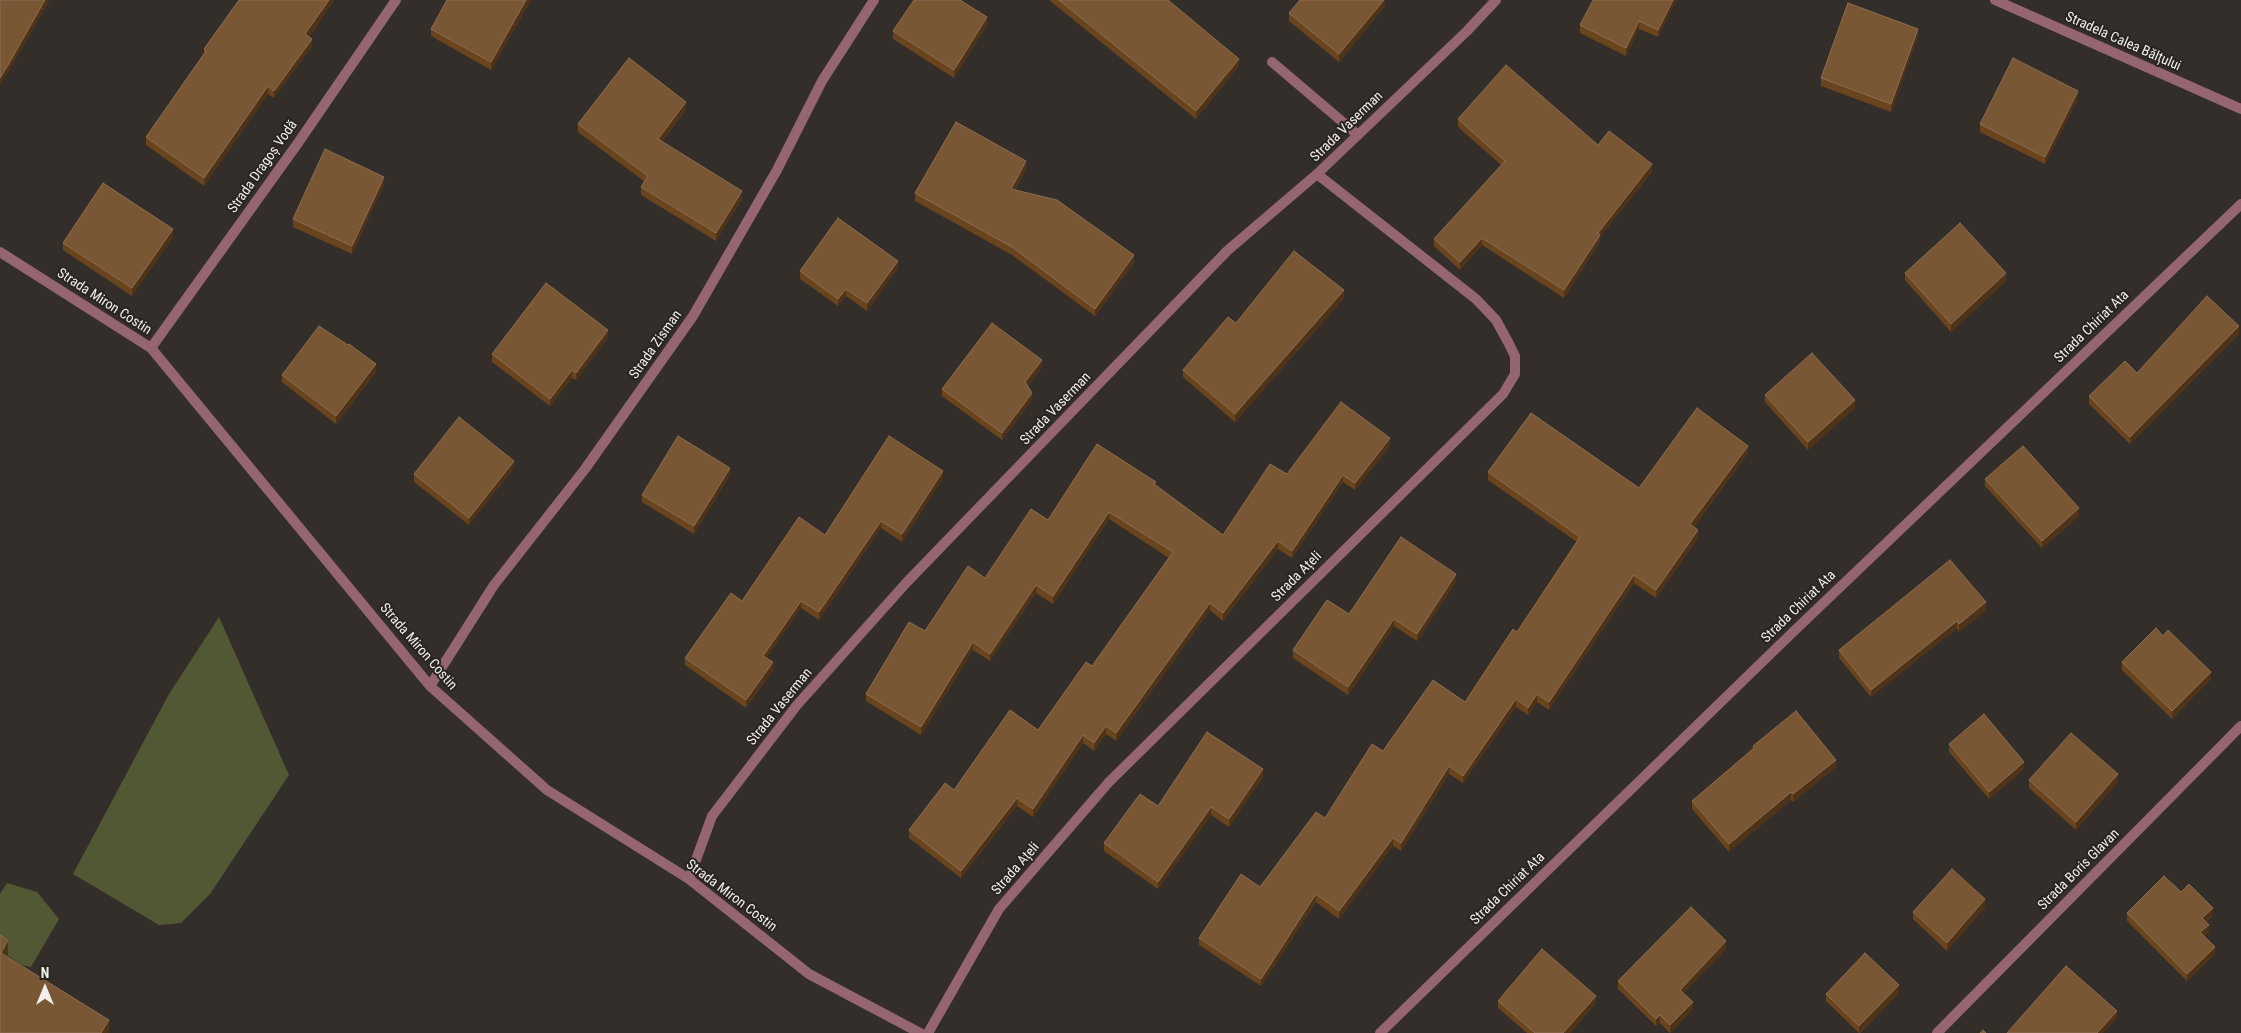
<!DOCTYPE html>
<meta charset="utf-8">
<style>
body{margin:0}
#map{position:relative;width:2241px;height:1033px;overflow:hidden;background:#342e2a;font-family:"Roboto Condensed",sans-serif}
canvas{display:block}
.north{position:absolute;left:20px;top:963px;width:50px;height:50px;-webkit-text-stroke:4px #2a2420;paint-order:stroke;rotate:0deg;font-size:14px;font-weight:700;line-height:20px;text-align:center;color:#f2efeb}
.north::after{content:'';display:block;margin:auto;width:18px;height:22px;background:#f2efeb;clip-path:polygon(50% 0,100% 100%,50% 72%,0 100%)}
</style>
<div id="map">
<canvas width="2241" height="1033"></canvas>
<div class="north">N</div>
</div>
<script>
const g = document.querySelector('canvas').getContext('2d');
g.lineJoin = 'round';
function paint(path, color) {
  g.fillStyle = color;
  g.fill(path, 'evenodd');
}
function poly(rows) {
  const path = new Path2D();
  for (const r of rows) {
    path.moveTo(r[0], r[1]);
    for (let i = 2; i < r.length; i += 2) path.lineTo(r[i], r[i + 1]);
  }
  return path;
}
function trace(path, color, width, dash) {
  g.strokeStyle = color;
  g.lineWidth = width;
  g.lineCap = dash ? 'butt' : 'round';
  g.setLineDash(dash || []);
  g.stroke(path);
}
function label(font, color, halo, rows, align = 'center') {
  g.font = font + ' "Roboto Condensed",sans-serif';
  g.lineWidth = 4;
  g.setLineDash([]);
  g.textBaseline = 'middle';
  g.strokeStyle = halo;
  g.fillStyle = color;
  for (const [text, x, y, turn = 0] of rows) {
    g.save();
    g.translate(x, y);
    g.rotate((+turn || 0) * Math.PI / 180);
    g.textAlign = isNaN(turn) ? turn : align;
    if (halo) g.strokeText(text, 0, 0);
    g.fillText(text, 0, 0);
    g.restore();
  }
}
const green = poly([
 [219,617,289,775,210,894,181,923,159,925,73,874,169,694],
 [7,883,37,892,59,919,31,967,22,965,0,951,0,894]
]);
const lane = poly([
 [1272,62,1358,135]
]);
const street = poly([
 [1995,0,2241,109],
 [0,252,151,348,430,686,547,790,689,879,809,974,920,1033],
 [151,348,298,143,396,0],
 [430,686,494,585,585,469,693,316,777,170,822,81,874,0],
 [689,879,712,816,797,705,907,582,1227,251,1317,174,1467,31,1496,0],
 [928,1033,999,909,1109,782,1503,394,1515,374,1515,356,1508,342,1496,320,1476,299,1317,174],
 [1380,1033,1792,633,2241,204],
 [1937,1033,2241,726]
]);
const wall = poly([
 [334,0,309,37,312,46,274,98,268,94,204,186,146,145,146,137,204,56,204,49],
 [447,0,531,0,491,70,431,36,431,29],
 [1049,0,1168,0,1239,66,1196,119],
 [1385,0,1385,6,1339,62,1289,21,1289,13],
 [1676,0,1658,37,1639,29,1626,56,1580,33,1580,25],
 [987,25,954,78,893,39,893,31],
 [1918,36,1891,112,1821,86,1821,78],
 [2078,98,2045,164,1980,132,1980,124],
 [686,110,662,142,742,199,716,241,641,195,641,187,645,182,578,132,578,124],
 [1458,119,1598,145,1652,172,1600,237,1600,242,1564,298,1482,245,1460,270,1434,246,1434,239,1501,165,1458,127],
 [1026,169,1015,190,1134,263,1095,316,1012,255,915,201,915,193],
 [384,184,352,254,293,227,293,219],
 [173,237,132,296,63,250,63,243],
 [898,268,867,311,846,296,838,306,800,279,800,271],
 [1905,273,2006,281,1951,332,1905,280],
 [1344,298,1235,422,1183,377,1183,370,1236,323],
 [2239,334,2130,444,2089,404,2089,396,2137,373],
 [608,338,576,380,572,378,550,406,492,362,492,354],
 [1042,367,1028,386,1032,400,1002,440,942,396,942,389],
 [376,372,336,424,282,382,282,375],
 [1765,395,1855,408,1808,450,1765,402],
 [1390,446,1355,490,1343,482,1292,558,1278,549,1223,621,1210,610,1116,741,1106,734,1094,751,1083,743,1033,817,1017,806,961,878,909,838,909,830,954,790,1038,730,1092,666,1169,558,1109,519,1053,604,1036,593,990,661,973,650,921,735,866,701,866,694,925,631,985,578,1048,520,1156,485,1223,535,1287,474],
 [1748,453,1694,527,1698,538,1656,598,1634,583,1549,710,1537,702,1528,715,1516,707,1463,783,1449,774,1401,851,1393,846,1339,919,1316,902,1261,986,1199,945,1199,938,1260,887,1325,818,1383,751,1465,702,1517,632,1577,542,1488,480,1488,472,1639,488],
 [514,468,469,525,414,482,414,474],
 [730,475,694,534,642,502,642,495],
 [943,478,902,542,881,528,819,620,801,608,766,658,773,670,746,708,685,665,685,658,742,601,825,535],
 [1985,479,2079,516,2042,548,1985,486],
 [1456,582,1417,641,1394,626,1348,695,1293,658,1293,650,1349,614],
 [1986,610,1959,632,1957,628,1871,697,1839,658,1839,650],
 [2163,636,2211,679,2172,719,2122,670,2122,662],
 [1949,744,2024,769,1989,799,1949,752],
 [1753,746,1836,767,1793,802,1791,800,1729,852,1692,809,1692,801,1753,749],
 [1263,777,1229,827,1211,815,1158,889,1104,851,1104,843,1158,806],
 [2029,780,2118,782,2076,830,2029,788],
 [2181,892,2213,915,2206,922,2209,932,2204,936,2215,954,2187,981,2127,921,2127,913],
 [1985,907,1947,951,1913,919,1913,912],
 [1726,949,1683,993,1693,1009,1670,1033,1660,1023,1656,1026,1618,989,1618,981],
 [1899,993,1860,1033,1859,1033,1826,1001,1826,994],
 [1498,1001,1596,1003,1570,1033,1527,1033,1498,1008]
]);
const shadedWall = poly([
 [45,0,50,0,8,73,0,85,0,78],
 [329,0,334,0,305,42,305,34],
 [526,0,531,0,491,70,491,62],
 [1384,0,1385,0,1385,6,1339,62,1339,54],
 [1673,0,1676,0,1658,37,1658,30],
 [987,17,987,25,954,78,954,70],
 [1639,21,1639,29,1626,56,1626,48],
 [1918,29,1918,36,1891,112,1891,104],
 [312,39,312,46,274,98,274,91],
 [1239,59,1239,66,1196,119,1196,111],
 [268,86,268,94,204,186,204,178],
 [2078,91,2078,98,2045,164,2045,157],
 [686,102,686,110,658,147,658,139],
 [1026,161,1026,169,1011,196,1011,189],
 [1652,164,1652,172,1600,237,1600,242,1564,298,1564,290,1598,233],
 [384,177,384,184,352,254,352,246],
 [742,191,742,199,716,241,716,233],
 [173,229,173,237,132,296,132,288],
 [1482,238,1482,245,1460,270,1460,262],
 [1134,255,1134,263,1095,316,1095,309],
 [898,261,898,268,867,311,867,303],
 [2006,273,2006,281,1951,332,1951,324],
 [846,289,846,296,838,306,838,299],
 [1344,290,1344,298,1235,422,1235,414],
 [2239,326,2239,334,2130,444,2130,437],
 [608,330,608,338,576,380,576,373],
 [1042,360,1042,367,1025,390,1025,382],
 [376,364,376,372,336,424,336,416],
 [572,370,572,378,550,406,550,399],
 [1032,393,1032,400,1002,440,1002,433],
 [1855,400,1855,408,1808,450,1808,442],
 [1390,438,1390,446,1355,490,1355,483],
 [1748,446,1748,453,1690,532,1690,524],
 [514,461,514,468,469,525,469,518],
 [730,468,730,475,694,534,694,526],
 [943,471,943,478,902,542,902,534],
 [1343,475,1343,482,1292,558,1292,551],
 [2079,508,2079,516,2042,548,2042,541],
 [1109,512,1109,519,1053,604,1053,596],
 [881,521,881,528,819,620,819,612],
 [1698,530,1698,538,1656,598,1656,590],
 [1278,541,1278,549,1223,621,1223,613],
 [1456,574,1456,582,1417,641,1417,634],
 [1634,575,1634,583,1549,710,1549,702],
 [1036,585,1036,593,990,661,990,654],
 [801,601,801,608,763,663,763,656],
 [1986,602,1986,610,1959,632,1959,624],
 [1210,603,1210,610,1116,741,1116,733],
 [1394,619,1394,626,1348,695,1348,687],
 [1957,621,1957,628,1871,697,1871,690],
 [973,642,973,650,921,735,921,727],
 [773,662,773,670,746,708,746,700],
 [2211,672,2211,679,2172,719,2172,711],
 [1537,694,1537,702,1528,715,1528,708],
 [1516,699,1516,707,1463,783,1463,776],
 [1106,726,1106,734,1094,751,1094,743],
 [1083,735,1083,743,1033,817,1033,809],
 [1836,760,1836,767,1793,802,1793,794],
 [2024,762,2024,769,1989,799,1989,792],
 [1449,766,1449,774,1401,851,1401,843],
 [1263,769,1263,777,1229,827,1229,819],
 [2118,774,2118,782,2076,830,2076,822],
 [1791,792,1791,800,1729,852,1729,844],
 [1017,798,1017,806,961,878,961,871],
 [1211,807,1211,815,1158,889,1158,882],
 [1393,838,1393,846,1339,919,1339,911],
 [1316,894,1316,902,1261,986,1261,979],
 [1985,899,1985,907,1947,951,1947,943],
 [2213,908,2213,915,2202,925,2202,918],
 [2209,925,2209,932,2200,939,2200,932],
 [8,940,8,961,1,953],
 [1726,941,1726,949,1680,997,1680,990],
 [2215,947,2215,954,2187,981,2187,974],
 [1899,985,1899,993,1859,1033,1859,1026],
 [1596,996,1596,1003,1570,1033,1563,1033],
 [1693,1002,1693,1009,1670,1033,1670,1025],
 [2117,1011,2117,1018,2103,1033,2097,1033],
 [1660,1015,1660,1023,1656,1026,1656,1019],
 [109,1020,109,1033,101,1033]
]);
const building = poly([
 [0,0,45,0,8,65,0,78,0,0],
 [239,0,329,0,305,34,312,39,274,91,268,86,204,178,146,137,206,51,204,49,239,0],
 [447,0,526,0,491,62,431,29,447,0],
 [914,0,960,0,987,17,954,70,893,31,914,0],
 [1059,0,1168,0,1239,59,1196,111,1059,0],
 [1300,0,1384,0,1339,54,1289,13,1300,0],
 [1593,0,1673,0,1658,30,1639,21,1626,48,1580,25,1593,0],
 [1848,3,1918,29,1891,104,1821,78,1848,3],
 [629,58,686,102,658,139,742,191,716,233,641,187,648,176,578,124,629,58],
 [2013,58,2078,91,2045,157,1980,124,2013,58],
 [1506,65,1598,145,1609,131,1652,164,1598,233,1600,235,1564,290,1482,238,1460,262,1434,239,1505,161,1458,119,1506,65],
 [956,122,1026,161,1011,189,1057,200,1134,255,1095,309,1012,247,915,193,956,122],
 [325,149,384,177,352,246,293,219,325,149],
 [103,183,173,229,132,288,63,243,103,183],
 [838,218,898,261,867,303,846,289,838,299,800,271,838,218],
 [1960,223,2006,273,1951,324,1905,273,1960,223],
 [1294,251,1344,290,1235,414,1183,370,1228,317,1236,323,1294,251],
 [546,283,608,330,576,373,572,370,550,399,492,354,546,283],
 [2207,296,2239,326,2130,437,2089,396,2125,361,2137,373,2207,296],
 [992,323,1042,360,1025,382,1032,393,1002,433,942,389,992,323],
 [319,326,348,345,349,344,376,364,336,416,282,375,319,326],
 [1812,353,1855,400,1808,442,1765,395,1812,353],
 [1341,402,1390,438,1355,483,1343,475,1292,551,1278,541,1223,613,1210,603,1116,733,1106,726,1094,743,1083,735,1033,809,1017,798,961,871,909,830,945,783,954,790,1010,710,1038,730,1086,662,1092,666,1173,552,1109,512,1053,596,1036,585,990,654,973,642,921,727,866,694,909,622,925,631,968,566,985,578,1031,509,1048,520,1097,444,1156,482,1154,484,1223,535,1270,464,1287,474,1341,402],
 [1697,408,1748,446,1690,524,1698,530,1656,590,1634,575,1549,702,1537,694,1528,708,1516,699,1463,776,1449,766,1401,843,1393,838,1339,911,1316,894,1261,979,1199,938,1241,874,1260,887,1316,812,1325,818,1372,744,1383,751,1433,680,1465,702,1513,629,1517,632,1580,537,1488,472,1531,413,1639,488,1697,408],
 [459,417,514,461,469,518,414,474,459,417],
 [678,436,730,468,694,526,642,495,678,436],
 [889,436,943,471,902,534,881,521,819,612,801,601,763,656,773,662,746,700,685,658,731,593,742,601,799,517,825,535,889,436],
 [2023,446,2079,508,2042,541,1985,479,2023,446],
 [1401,537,1456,574,1417,634,1394,619,1348,687,1293,650,1327,600,1349,614,1401,537],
 [1950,560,1986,602,1959,624,1957,621,1871,690,1839,650,1950,560],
 [2156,628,2163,636,2168,630,2211,672,2172,711,2122,662,2156,628],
 [1796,711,1836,760,1793,794,1791,792,1729,844,1692,801,1754,748,1753,746,1796,711],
 [1984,714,2024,762,1989,792,1949,744,1984,714],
 [1207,732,1263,769,1229,819,1211,807,1158,882,1104,843,1140,794,1158,806,1207,732],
 [2071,733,2118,774,2076,822,2029,780,2071,733],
 [1952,869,1985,899,1947,943,1913,912,1952,869],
 [2164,876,2181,892,2189,884,2213,908,2202,918,2209,925,2200,932,2215,947,2187,974,2127,913,2164,876],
 [1691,907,1726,941,1680,990,1693,1002,1670,1025,1660,1015,1656,1019,1618,981,1691,907],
 [0,935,8,940,1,953,109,1020,101,1033,0,1033,0,935],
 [1542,949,1596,996,1563,1033,1535,1033,1498,1001,1542,949],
 [1865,953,1899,985,1859,1026,1826,994,1865,953],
 [2066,966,2117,1011,2097,1033,2007,1033,2066,966],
 [1983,1030,1986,1033,1980,1033,1983,1030]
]);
const streetNames = [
 ["Stradela Calea Bălțului",2123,42,24],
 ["Strada Vaserman",1347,127,-44],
 ["Strada Dragoș Vodă",263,167,-55],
 ["Strada Miron Costin",104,302,33],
 ["Strada Chiriat Ata",2092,327,-44],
 ["Strada Zisman",656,345,-55],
 ["Strada Vaserman",1056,409,-46],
 ["Strada Ațeli",1297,577,-45],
 ["Strada Chiriat Ata",1799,607,-44],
 ["Strada Miron Costin",418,647,49],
 ["Strada Vaserman",780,707,-51],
 ["Strada Ațeli",1016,869,-49],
 ["Strada Boris Glavan",2079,870,-45],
 ["Strada Chiriat Ata",1508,889,-44],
 ["Strada Miron Costin",731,896,37]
];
paint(green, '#535834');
trace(lane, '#956672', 10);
trace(street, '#956672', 10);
paint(wall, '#6a441d');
paint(shadedWall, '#4e3319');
paint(building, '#795634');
trace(building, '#8c6e50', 1);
label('14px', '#f2efeb', '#2a2420', streetNames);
</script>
